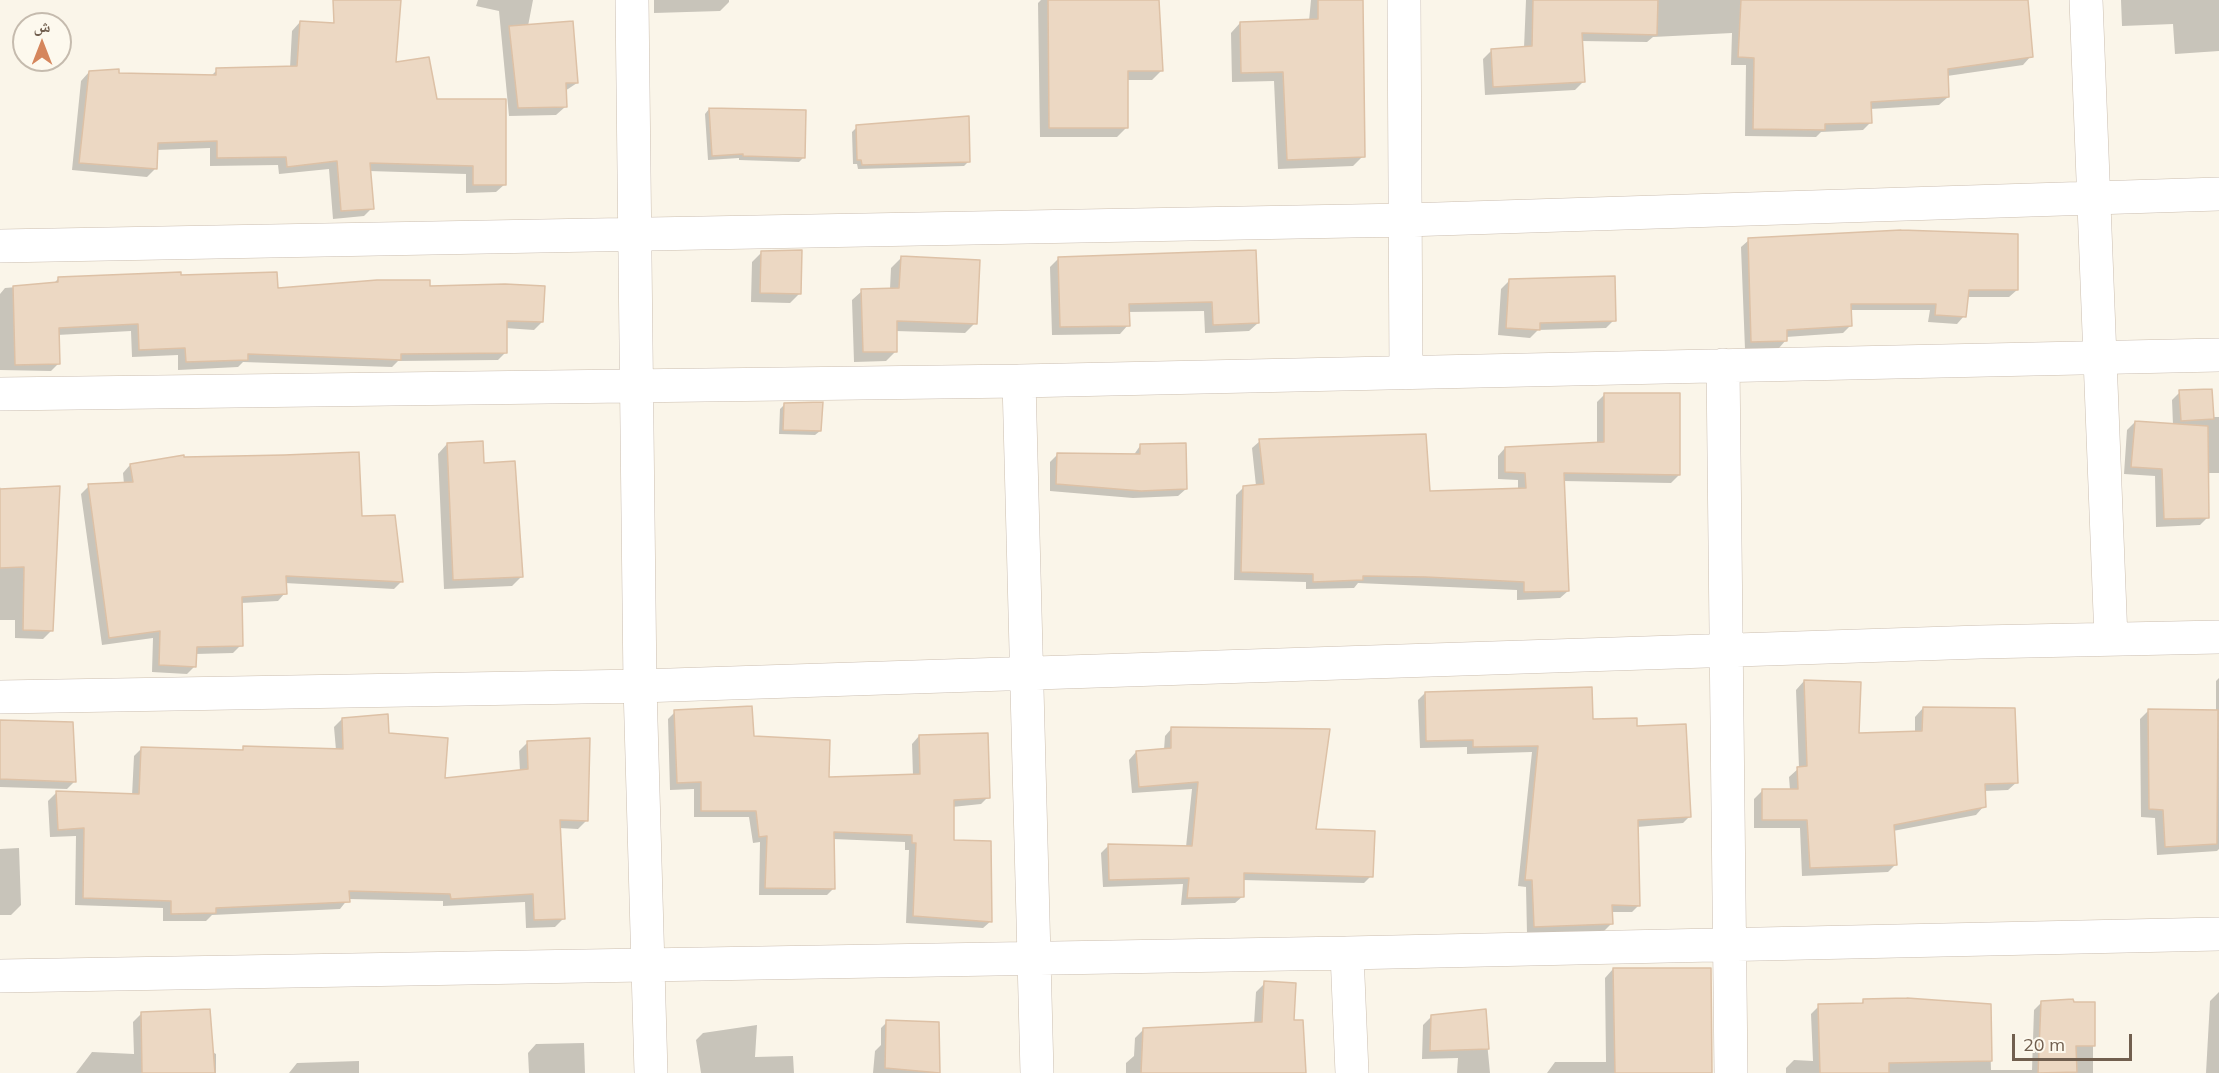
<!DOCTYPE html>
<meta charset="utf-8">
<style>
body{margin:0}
#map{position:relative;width:2219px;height:1073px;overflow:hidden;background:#faf5e9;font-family:Mulish,"Noto Naskh Arabic",sans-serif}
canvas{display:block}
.north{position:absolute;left:12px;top:12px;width:60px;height:60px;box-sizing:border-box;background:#fdf9ee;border:2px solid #c5bbae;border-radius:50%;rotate:0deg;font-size:16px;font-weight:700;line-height:24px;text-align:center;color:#715f4f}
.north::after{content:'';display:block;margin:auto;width:21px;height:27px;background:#d5865c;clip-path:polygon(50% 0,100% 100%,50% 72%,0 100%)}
.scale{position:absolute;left:2012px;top:1034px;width:120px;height:27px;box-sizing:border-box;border:3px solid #715f4f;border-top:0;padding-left:8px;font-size:18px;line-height:21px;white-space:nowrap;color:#715f4f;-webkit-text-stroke:4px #fdf9ee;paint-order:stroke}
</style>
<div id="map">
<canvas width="2219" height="1073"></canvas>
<div class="north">ش</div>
<div class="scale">20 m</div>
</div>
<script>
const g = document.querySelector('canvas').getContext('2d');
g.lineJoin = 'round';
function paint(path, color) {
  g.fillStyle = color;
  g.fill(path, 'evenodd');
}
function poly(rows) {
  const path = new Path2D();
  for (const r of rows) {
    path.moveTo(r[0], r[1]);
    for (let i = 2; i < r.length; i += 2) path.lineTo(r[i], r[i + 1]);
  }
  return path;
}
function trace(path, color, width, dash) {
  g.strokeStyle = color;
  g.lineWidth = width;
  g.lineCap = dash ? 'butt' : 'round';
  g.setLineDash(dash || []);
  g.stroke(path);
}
const shadow = poly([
 [478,0,533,0,528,26,577,83,565,91,565,107,556,115,509,116,499,11,476,6],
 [654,0,729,0,729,2,720,11,654,13],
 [1041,0,1157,0,1162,70,1152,80,1127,80,1127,127,1117,137,1040,137,1038,3],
 [1311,0,1362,0,1363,156,1353,166,1278,169,1274,81,1232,82,1231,33,1240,23,1309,21],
 [1526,0,2027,0,2031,56,2023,65,1947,76,1948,97,1939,105,1870,109,1871,122,1863,130,1821,132,1816,137,1745,136,1746,65,1731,65,1732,33,1653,37,1647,42,1581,41,1583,82,1575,90,1485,95,1483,59,1492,50,1524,48],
 [2121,0,2219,0,2219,51,2175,54,2173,24,2122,26],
 [300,22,394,64,435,100,505,184,496,192,466,193,466,174,369,171,372,208,364,216,333,219,329,169,279,174,278,165,210,166,210,148,156,150,155,169,147,177,72,170,81,81,89,72,210,77,217,70,290,68,292,31],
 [709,109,803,158,799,162,739,160,739,158,708,160,705,114],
 [857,127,969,161,964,166,858,169,857,164,853,164,852,132],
 [1749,240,2017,290,2009,297,1966,297,1964,316,1957,324,1928,322,1930,310,1850,310,1850,326,1843,333,1786,337,1786,340,1779,348,1745,349,1741,247],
 [1255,251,1258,323,1249,331,1205,333,1204,311,1128,312,1128,325,1120,334,1052,335,1050,267,1058,259],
 [762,252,800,293,790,303,751,302,752,262],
 [901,258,975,323,965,333,895,331,896,351,886,361,854,362,852,300,862,291,890,289,891,268],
 [180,276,276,290,429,288,542,322,534,330,505,328,506,352,498,360,398,361,392,367,243,362,238,367,178,370,178,355,132,357,131,331,57,335,59,363,51,371,0,370,0,294,5,288,53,284,58,279],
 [1509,281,1614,320,1606,328,1538,330,1530,338,1498,335,1501,289],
 [2180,392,2212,417,2219,417,2219,473,2207,473,2208,517,2200,525,2156,527,2155,476,2124,474,2127,430,2135,422,2173,425,2172,400],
 [1605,394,1679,475,1671,483,1563,481,1568,591,1560,598,1517,600,1517,590,1358,583,1354,588,1306,589,1306,582,1234,580,1236,495,1244,487,1256,486,1252,448,1260,441,1428,493,1518,490,1518,480,1498,479,1498,456,1505,448,1597,444,1597,402],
 [785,404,820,431,815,435,779,434,780,409],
 [447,444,482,465,522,576,512,586,444,589,438,454],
 [1140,446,1186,489,1178,496,1133,498,1050,491,1050,462,1058,454,1133,456],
 [183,458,360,518,402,581,394,589,285,583,285,593,278,601,241,603,241,645,233,653,195,654,195,666,187,674,152,672,153,638,102,645,81,494,89,486,124,484,123,473,130,465],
 [0,487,52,630,43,639,15,638,15,620,0,620],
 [2219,678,2219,849,2217,851,2157,855,2155,818,2141,817,2140,719,2149,710,2216,712,2216,681],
 [1804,681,1858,734,1915,732,1915,717,1923,708,2017,782,2008,790,1984,791,1984,806,1976,815,1893,831,1896,864,1888,872,1802,876,1800,828,1754,828,1754,799,1762,791,1790,790,1789,777,1799,768,1796,690],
 [1425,693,1636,728,1690,816,1683,823,1637,827,1639,905,1632,912,1611,912,1611,924,1604,931,1527,934,1526,887,1518,886,1532,752,1467,754,1467,747,1420,748,1418,700],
 [675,712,752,738,828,778,913,776,912,744,919,736,988,797,981,804,952,807,953,841,991,921,983,928,906,923,909,850,905,850,905,842,833,839,834,888,827,895,759,895,760,842,753,843,749,817,694,817,694,789,670,790,668,719],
 [342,719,388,734,444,780,520,772,519,751,527,743,586,821,578,829,559,828,563,919,555,927,526,928,525,902,443,906,443,901,348,899,340,909,212,915,206,921,163,921,163,908,75,905,76,836,50,837,48,801,56,793,132,796,134,756,142,748,240,751,244,748,336,750,334,727],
 [0,721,75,781,67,789,0,787],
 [1172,728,1315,830,1371,876,1364,883,1242,880,1243,896,1235,903,1181,905,1183,884,1103,887,1101,853,1109,845,1186,847,1192,789,1132,793,1129,760,1136,752,1164,750,1165,736],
 [19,848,21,905,11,915,0,915,0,849],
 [1613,969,1712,1073,1547,1073,1555,1062,1606,1062,1605,978],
 [1265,983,1293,1022,1305,1073,1126,1073,1126,1063,1134,1056,1135,1038,1144,1029,1254,1024,1256,992],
 [2219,992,2219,1073,2206,1073,2210,1001],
 [1864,1000,1989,1005,1991,1070,2032,1070,2034,1010,2042,1002,2093,1003,2093,1073,1786,1073,1786,1068,1794,1060,1813,1061,1811,1014,1819,1006,1860,1005],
 [1484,1011,1490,1073,1457,1073,1458,1058,1422,1059,1423,1025,1432,1016],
 [141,1014,216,1054,216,1073,76,1073,92,1052,134,1054,133,1022],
 [887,1022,937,1023,938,1073,873,1073,875,1051,881,1045,881,1028],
 [757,1025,755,1057,793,1056,794,1073,701,1073,696,1040,703,1033],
 [584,1043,585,1073,529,1073,528,1053,536,1044],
 [359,1061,359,1073,289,1073,297,1063]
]);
const building = poly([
 [333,0,401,0,396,62,429,57,437,99,506,99,506,185,473,185,473,166,370,163,374,209,341,211,337,161,287,167,286,157,217,158,217,141,158,143,157,169,79,163,89,71,119,69,119,73,216,75,216,68,297,66,300,21,334,23,333,0],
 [1048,0,1159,0,1163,71,1128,71,1128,128,1049,128,1048,0],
 [1318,0,1363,0,1365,157,1287,160,1283,72,1241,73,1240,22,1318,19,1318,0],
 [1533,0,1658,0,1657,35,1582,33,1585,82,1493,87,1491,49,1532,46,1533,0],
 [1741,0,2028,0,2033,57,1948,69,1949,97,1871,102,1872,123,1825,124,1825,130,1753,129,1754,58,1738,57,1741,0],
 [573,21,578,83,566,83,567,107,518,108,509,26,573,21],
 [709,108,806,110,805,158,743,156,743,154,712,156,709,108],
 [969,116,970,162,862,165,861,160,857,160,856,125,969,116],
 [1901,230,2018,234,2018,290,1969,290,1966,317,1935,315,1936,304,1851,304,1852,326,1787,330,1787,341,1751,342,1748,238,1901,230],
 [802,250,801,294,760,293,761,251,802,250],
 [1256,250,1259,323,1213,325,1212,302,1129,304,1130,326,1060,327,1058,257,1256,250],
 [901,256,980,260,977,324,897,321,897,352,863,352,861,289,899,288,901,256],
 [181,272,181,275,277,272,278,288,377,280,430,280,430,286,505,284,545,286,543,322,507,321,507,353,401,354,401,360,248,354,248,360,186,362,185,348,139,350,138,324,59,328,60,364,15,365,13,286,58,282,58,277,181,272],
 [1615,276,1616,321,1540,323,1540,330,1506,328,1509,279,1615,276],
 [2212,389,2214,419,2181,421,2179,390,2212,389],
 [1604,393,1680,393,1680,475,1564,473,1569,591,1524,592,1524,582,1426,577,1363,576,1363,580,1313,582,1313,574,1241,572,1243,486,1264,484,1259,439,1426,434,1430,491,1526,488,1525,473,1505,472,1505,447,1604,442,1604,393],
 [823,402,821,431,783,430,784,403,823,402],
 [2135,421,2208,426,2209,518,2164,519,2162,469,2131,467,2135,421],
 [483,441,484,463,515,461,523,577,453,580,447,443,483,441],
 [1186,443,1187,489,1141,491,1056,484,1057,453,1140,454,1140,444,1186,443],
 [359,452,362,516,395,515,403,582,286,576,287,594,242,597,243,646,197,647,196,667,159,665,160,631,109,638,88,484,133,482,130,464,184,455,184,457,284,455,359,452],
 [60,486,53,631,23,630,24,567,0,568,0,489,60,486],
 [1804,680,1861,682,1859,733,1922,731,1923,707,2015,708,2018,783,1985,784,1986,807,1894,825,1897,865,1810,868,1807,820,1762,820,1762,789,1798,789,1797,767,1807,766,1804,680],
 [1592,687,1593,719,1637,718,1637,726,1686,724,1691,817,1638,820,1640,906,1612,905,1613,924,1534,927,1532,880,1525,880,1538,746,1473,747,1473,740,1426,741,1425,692,1592,687],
 [752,706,754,736,830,740,829,777,920,774,919,735,988,733,990,798,954,800,954,840,991,841,992,922,913,916,916,843,912,843,912,835,834,832,835,889,765,888,767,836,759,837,756,811,701,811,701,782,677,783,674,710,752,706],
 [2148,709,2218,710,2217,844,2165,847,2163,810,2149,809,2148,709],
 [388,714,389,733,448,738,445,778,528,769,527,741,590,738,588,821,560,820,565,919,534,920,533,894,451,899,450,894,349,891,350,902,216,908,216,913,171,914,171,901,83,898,84,828,58,830,56,791,139,794,141,747,243,750,243,746,343,749,342,718,388,714],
 [0,720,73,722,76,782,0,779,0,720],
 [1171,727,1330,729,1316,829,1375,831,1373,877,1244,873,1244,897,1187,898,1189,878,1109,880,1108,844,1192,846,1198,782,1139,787,1136,751,1171,748,1171,727],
 [1613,968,1711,968,1712,1073,1615,1073,1613,968],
 [1264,981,1296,983,1294,1020,1303,1020,1306,1073,1141,1073,1143,1028,1262,1022,1264,981],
 [1907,998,1991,1004,1992,1061,1889,1063,1889,1073,1820,1073,1818,1004,1863,1003,1863,999,1907,998],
 [2073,999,2074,1002,2095,1002,2095,1046,2076,1046,2077,1072,2038,1073,2041,1001,2073,999],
 [210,1009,215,1073,142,1073,141,1012,210,1009],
 [1486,1009,1489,1049,1430,1051,1431,1015,1486,1009],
 [886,1020,939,1022,940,1073,885,1068,886,1020]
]);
const minor = poly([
 [632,0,640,686,651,1073],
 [1404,0,1406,373],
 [2086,0,2111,639],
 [0,246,1406,220,2219,194],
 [1723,365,1731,1073],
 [1019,381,1037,1073],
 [0,394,1019,381,2219,355],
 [0,697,640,686,1980,642,2219,637],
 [1347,953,1352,1073],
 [0,976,1347,953,2219,934]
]);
paint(shadow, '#0003');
paint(building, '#ecd8c3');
trace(building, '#ddc1a6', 1.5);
trace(minor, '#cbbeb0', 34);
trace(minor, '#fff', 33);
</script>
